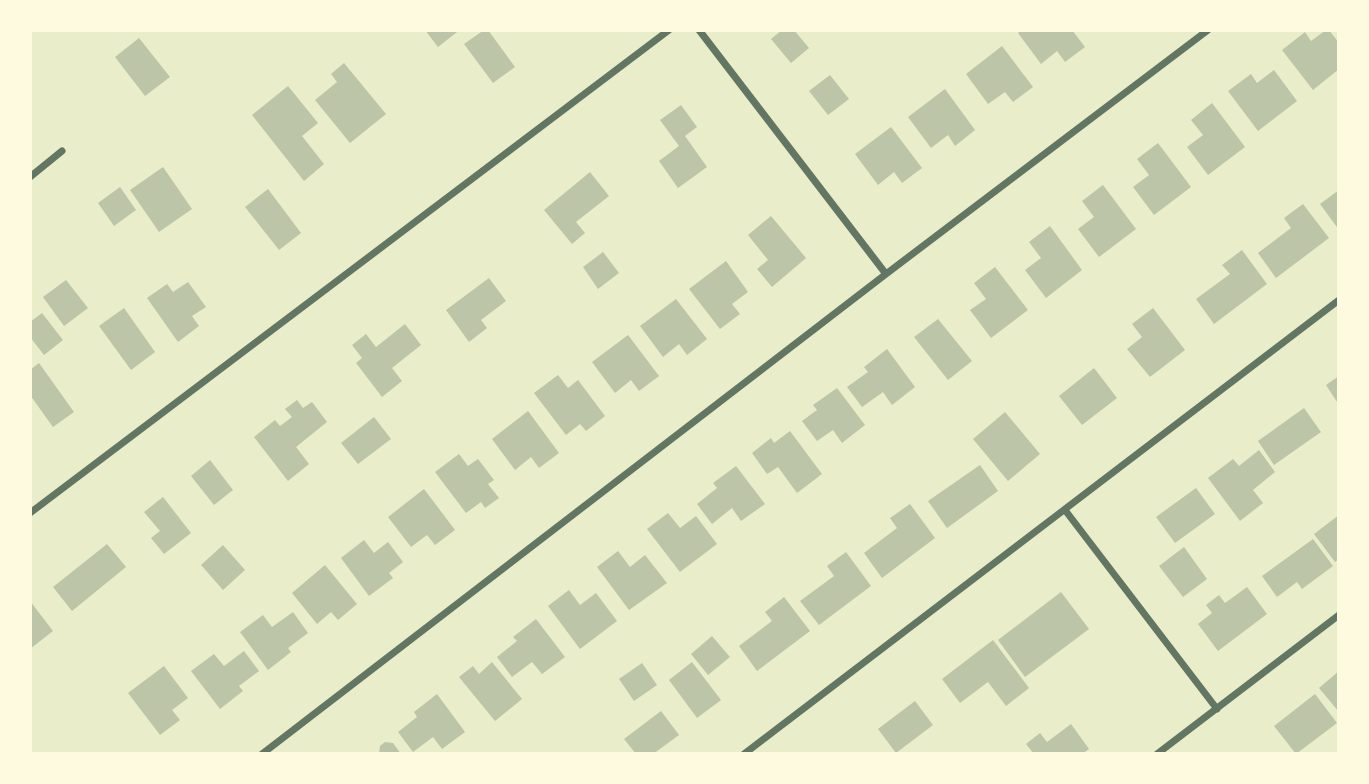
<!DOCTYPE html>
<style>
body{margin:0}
#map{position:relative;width:1369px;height:784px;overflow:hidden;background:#e9edc9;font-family:"Roboto Condensed",sans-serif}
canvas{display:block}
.frame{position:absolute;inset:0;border:32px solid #fefae0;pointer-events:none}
</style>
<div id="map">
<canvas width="1369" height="784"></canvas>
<div class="frame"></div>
</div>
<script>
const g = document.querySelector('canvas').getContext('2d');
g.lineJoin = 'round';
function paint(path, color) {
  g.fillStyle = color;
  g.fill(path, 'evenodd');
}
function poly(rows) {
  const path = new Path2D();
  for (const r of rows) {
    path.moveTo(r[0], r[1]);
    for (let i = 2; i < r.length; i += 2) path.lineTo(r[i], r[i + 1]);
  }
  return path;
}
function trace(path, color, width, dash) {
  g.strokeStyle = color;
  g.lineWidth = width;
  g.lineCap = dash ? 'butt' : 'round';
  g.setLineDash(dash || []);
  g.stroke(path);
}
const building = poly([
 [425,30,456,30,457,32,438,47],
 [484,30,488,30,515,67,493,83,464,44],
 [782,30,794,30,809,48,791,63,771,39],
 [1022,30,1072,30,1085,47,1065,62,1057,51,1041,64,1018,33],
 [1326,30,1329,30,1339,43,1339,69,1313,90,1282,50,1305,32,1311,41],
 [139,38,170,77,145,96,115,57],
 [1002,46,1033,87,1013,102,1005,92,988,104,966,74],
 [344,63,386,114,350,143,315,100,337,82,331,74],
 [1274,70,1297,101,1258,131,1228,91,1251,74,1257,83],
 [830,75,849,99,828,115,809,91],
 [288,86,318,123,302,136,324,164,304,181,252,115],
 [945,89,975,130,955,146,948,135,931,148,908,117],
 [1212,103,1245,147,1208,175,1187,147,1203,135,1191,120],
 [681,105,697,127,685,136,707,167,678,188,659,161,679,146,660,120],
 [891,127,922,168,902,183,894,172,878,185,855,154],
 [1158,143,1191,187,1154,215,1133,187,1149,175,1137,159],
 [163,167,192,209,159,232,130,190],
 [590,172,609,196,576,222,585,233,572,244,544,210],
 [1103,185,1136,229,1099,257,1078,229,1094,217,1082,201],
 [120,187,136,210,114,226,98,203],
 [268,189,301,233,279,250,245,207],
 [1339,190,1339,230,1320,204],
 [1303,204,1329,238,1276,278,1258,253,1291,228,1284,218],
 [771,216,806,258,772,287,757,269,768,260,748,235],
 [1050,226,1082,270,1046,298,1025,270,1041,258,1029,242],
 [1242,250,1267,284,1214,324,1196,299,1230,274,1222,265],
 [603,252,619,273,598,289,583,267],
 [726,261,748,292,732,304,740,314,720,329,689,289],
 [995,267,1028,310,991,338,970,310,986,299,974,283],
 [489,278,506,301,481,320,487,328,469,342,446,310],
 [66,280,88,308,64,326,43,297],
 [188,282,206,307,192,316,199,326,178,342,147,298,167,284,173,292],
 [676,299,707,339,687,355,679,344,663,357,640,326],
 [124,308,155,352,131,370,99,326],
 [1153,308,1185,350,1150,377,1127,349,1142,337,1132,324],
 [42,313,63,340,44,355,30,337,30,322],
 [938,319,972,361,948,380,914,337],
 [405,324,421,345,392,368,402,381,382,397,356,363,362,358,352,345,366,334,376,347],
 [628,335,659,376,639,391,631,380,615,393,592,362],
 [887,349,915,387,892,405,883,392,862,407,847,387,868,372,864,367],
 [39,363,74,412,53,427,30,395,30,370],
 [1094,368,1117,398,1082,425,1059,396],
 [558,375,568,388,578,380,605,416,586,431,580,424,566,435,534,393],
 [1339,376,1339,405,1326,385],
 [837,388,865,425,842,443,833,430,817,441,802,421,817,410,813,405],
 [297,400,303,408,312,402,327,422,296,447,309,464,288,481,254,437,275,420,280,426,292,417,285,409],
 [1304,408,1321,432,1274,465,1258,441],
 [528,411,559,453,539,468,531,457,515,470,492,439],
 [1005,412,1040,454,1008,481,973,439],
 [374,417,391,439,358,464,341,443],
 [790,431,822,474,797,493,778,467,767,474,752,453,771,438,774,443],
 [1259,450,1275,472,1253,490,1263,503,1240,521,1208,478,1233,459,1239,466],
 [459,454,468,466,478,459,494,480,488,484,499,498,485,508,481,502,466,513,435,472],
 [210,460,233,490,214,505,191,476],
 [980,465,998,491,947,528,928,501],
 [736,466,765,504,741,521,732,508,712,524,697,504,717,488,713,483],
 [1196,488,1215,514,1175,543,1156,517],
 [424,489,455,530,435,545,427,535,411,547,388,517],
 [163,497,191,533,164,554,151,538,160,531,144,512],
 [910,504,935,538,882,578,864,553,897,528,890,518],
 [668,513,680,528,696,516,717,544,680,572,647,529],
 [1339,515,1339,559,1335,562,1314,534],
 [1313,539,1333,566,1302,589,1297,582,1277,597,1262,576],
 [364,540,374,553,388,542,403,562,389,573,393,578,369,596,341,558],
 [107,544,126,567,72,611,53,587],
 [223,545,245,570,223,590,201,565],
 [1184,547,1207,579,1183,597,1159,566],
 [618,551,630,567,645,555,667,583,629,610,597,567],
 [846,552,871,586,819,625,800,601,834,576,827,566],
 [325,565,357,604,338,620,331,612,317,624,292,593],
 [1247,587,1267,614,1218,651,1198,624,1212,613,1206,605,1219,595,1225,603],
 [569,590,580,605,596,593,617,621,580,649,548,606],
 [1061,592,1089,629,1025,677,998,640],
 [784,597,810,631,757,671,739,646,772,621,765,612],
 [30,601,53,631,30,649],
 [293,612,308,633,288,648,291,652,268,670,240,632,263,615,272,627],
 [536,619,565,657,542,674,532,662,512,677,497,657,517,641,513,637],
 [712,636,730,657,708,675,691,654],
 [993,640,1029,688,1006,706,988,682,960,703,942,679],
 [244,651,259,671,239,686,243,691,220,709,191,671,214,654,224,666],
 [492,662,522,699,495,721,459,677,473,666,479,674],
 [692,662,721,700,697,718,669,680],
 [642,663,657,685,634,701,619,679],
 [164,666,188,698,172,710,180,720,160,735,128,693],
 [1339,671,1339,712,1319,688],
 [437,694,465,732,442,749,433,737,413,752,398,732,417,717,414,712],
 [1315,694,1337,723,1296,754,1274,726],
 [915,701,933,725,896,753,878,729],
 [661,711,679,735,653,754,636,754,624,739],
 [1071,724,1089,749,1082,754,1034,754,1026,744,1040,733,1047,742],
 [385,742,393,743,401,754,379,754,380,746]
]);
const minor = poly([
 [699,30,886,274],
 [30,177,62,151],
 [1065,510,1217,709],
 [30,513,669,30],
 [262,754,886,274,1208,30],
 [744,754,1339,300],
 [1157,754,1339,615]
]);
paint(building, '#bcc5a7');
trace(minor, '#617663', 7);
</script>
